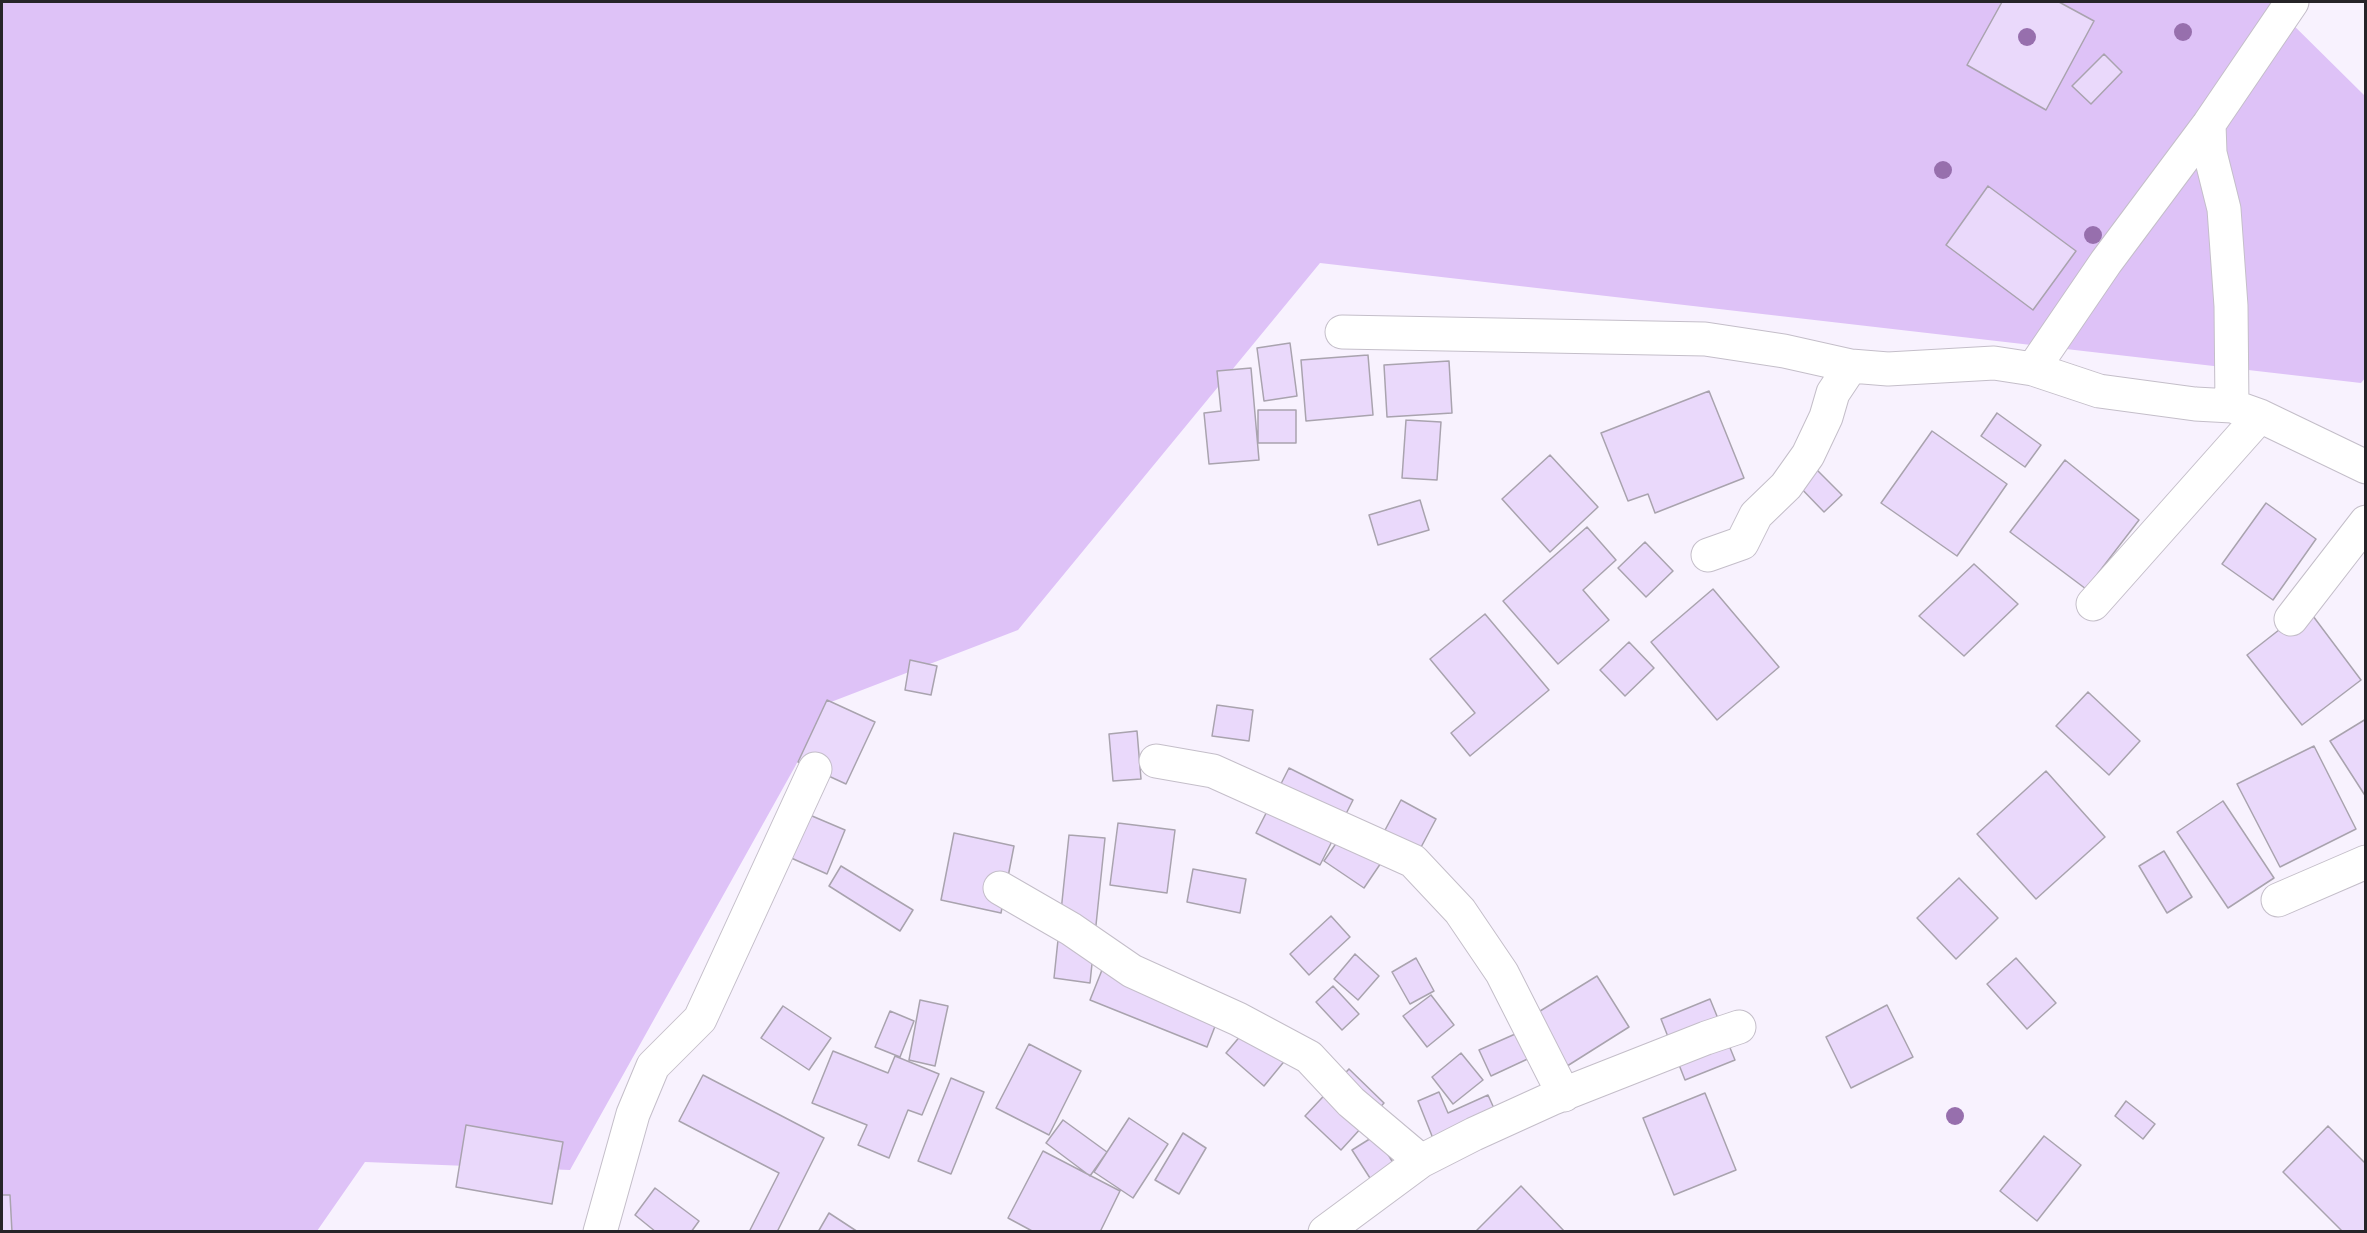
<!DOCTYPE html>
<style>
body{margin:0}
#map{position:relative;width:2367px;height:1233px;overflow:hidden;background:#f8f2fe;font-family:"Source Sans 3",sans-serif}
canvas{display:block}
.frame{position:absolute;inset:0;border:3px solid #262428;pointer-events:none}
</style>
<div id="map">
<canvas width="2367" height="1233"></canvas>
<div class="frame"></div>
</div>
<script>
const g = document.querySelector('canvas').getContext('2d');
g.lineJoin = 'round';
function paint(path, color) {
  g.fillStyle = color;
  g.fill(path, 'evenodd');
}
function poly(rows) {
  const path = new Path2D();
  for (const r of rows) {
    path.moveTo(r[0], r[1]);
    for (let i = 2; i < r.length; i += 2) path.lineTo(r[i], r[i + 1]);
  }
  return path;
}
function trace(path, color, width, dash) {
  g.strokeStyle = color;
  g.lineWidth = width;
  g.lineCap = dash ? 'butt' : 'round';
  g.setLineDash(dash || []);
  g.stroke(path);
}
const green = poly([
 [2,2,2270,2,2365,96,2366,377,2361,383,1320,263,1018,630,831,702,570,1170,365,1162,317,1231,2,1232]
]);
const building = poly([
 [2002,2,2059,2,2094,21,2046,110,1967,65,2002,2],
 [2104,54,2122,72,2091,104,2072,86,2104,54],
 [1988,186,2076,251,2033,310,1946,245,1988,186],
 [1290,343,1297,396,1264,401,1257,348,1290,343],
 [1368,355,1373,415,1306,421,1301,360,1368,355],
 [1449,361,1452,413,1387,417,1384,365,1449,361],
 [1251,368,1259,460,1209,464,1204,413,1221,411,1217,371,1251,368],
 [1709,391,1744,478,1655,513,1648,494,1628,501,1601,433,1709,391],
 [1258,410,1296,410,1296,443,1258,443,1258,410],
 [1997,413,2041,445,2025,467,1981,436,1997,413],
 [1406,420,1441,422,1437,480,1402,478,1406,420],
 [1932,431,2007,484,1957,556,1881,503,1932,431],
 [1550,455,1598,507,1550,552,1502,499,1550,455],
 [2065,460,2139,520,2086,589,2010,532,2065,460],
 [1812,465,1842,495,1824,512,1795,482,1812,465],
 [1420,500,1429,530,1378,545,1369,515,1420,500],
 [2266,503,2316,539,2273,600,2222,564,2266,503],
 [1587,527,1616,560,1583,590,1609,620,1558,664,1503,601,1587,527],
 [1645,542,1673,571,1646,597,1618,568,1645,542],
 [1974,564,2018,604,1964,656,1919,616,1974,564],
 [1713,589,1779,667,1717,720,1651,642,1713,589],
 [2307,608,2361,680,2302,725,2247,655,2307,608],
 [1485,614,1549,690,1470,756,1451,733,1475,713,1430,659,1485,614],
 [1629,642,1654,668,1625,696,1600,670,1629,642],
 [910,660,937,666,931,695,905,690,910,660],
 [2088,692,2140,741,2109,775,2056,726,2088,692],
 [827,700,875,722,846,784,798,762,827,700],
 [1217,705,1253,710,1249,741,1212,736,1217,705],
 [2366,719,2366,797,2330,741,2366,719],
 [1137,731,1141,779,1113,781,1109,734,1137,731],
 [2314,746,2356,829,2280,867,2237,784,2314,746],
 [1289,768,1353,800,1320,865,1256,833,1289,768],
 [2046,771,2105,837,2036,899,1977,834,2046,771],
 [1401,800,1436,819,1419,851,1384,832,1401,800],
 [2223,801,2274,878,2228,908,2177,832,2223,801],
 [798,810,845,830,827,874,780,853,798,810],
 [1118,823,1175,830,1167,893,1110,885,1118,823],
 [1348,826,1387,854,1364,888,1324,861,1348,826],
 [954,833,1014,846,1001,913,941,900,954,833],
 [1069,835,1105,838,1090,983,1054,978,1069,835],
 [2164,851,2192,897,2167,913,2139,866,2164,851],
 [841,866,913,910,900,931,829,886,841,866],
 [1193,869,1246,879,1240,913,1187,902,1193,869],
 [1959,878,1998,918,1956,959,1917,918,1959,878],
 [1331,916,1350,937,1309,975,1290,954,1331,916],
 [1110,950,1226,998,1207,1047,1090,1000,1110,950],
 [1355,954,1379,976,1358,1000,1334,979,1355,954],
 [1416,958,1434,991,1410,1004,1392,972,1416,958],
 [2016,958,2056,1003,2027,1029,1987,984,2016,958],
 [1597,976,1629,1027,1564,1068,1532,1016,1597,976],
 [1333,986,1359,1014,1342,1030,1316,1002,1333,986],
 [1431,995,1454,1025,1427,1047,1403,1016,1431,995],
 [1710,999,1735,1060,1685,1080,1661,1019,1710,999],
 [920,1000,948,1006,935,1066,909,1060,920,1000],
 [1887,1005,1913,1057,1851,1088,1826,1037,1887,1005],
 [783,1006,831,1038,809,1070,761,1038,783,1006],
 [890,1011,914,1021,900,1057,875,1047,890,1011],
 [1258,1015,1296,1047,1264,1086,1226,1053,1258,1015],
 [1522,1031,1534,1056,1491,1076,1479,1050,1522,1031],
 [1029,1044,1081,1071,1049,1135,996,1108,1029,1044],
 [833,1051,888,1073,895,1056,939,1074,922,1115,908,1110,889,1158,858,1145,867,1125,812,1103,833,1051],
 [1461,1053,1483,1080,1453,1104,1432,1077,1461,1053],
 [1349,1069,1384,1103,1341,1150,1305,1116,1349,1069],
 [703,1075,824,1138,777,1232,749,1232,779,1173,679,1121,703,1075],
 [951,1078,984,1092,951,1174,918,1161,951,1078],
 [1439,1092,1448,1113,1488,1095,1501,1124,1438,1151,1418,1101,1439,1092],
 [1705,1093,1736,1170,1674,1195,1643,1118,1705,1093],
 [2126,1101,2155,1124,2143,1139,2115,1116,2126,1101],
 [1129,1118,1168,1144,1133,1198,1094,1172,1129,1118],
 [1063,1120,1107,1152,1090,1176,1046,1143,1063,1120],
 [466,1125,563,1142,552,1204,456,1187,466,1125],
 [2328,1126,2366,1164,2366,1232,2343,1232,2283,1172,2328,1126],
 [1183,1133,1206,1148,1179,1194,1155,1180,1183,1133],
 [1376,1135,1400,1174,1377,1189,1352,1150,1376,1135],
 [2044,1136,2081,1165,2037,1221,2000,1191,2044,1136],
 [1043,1151,1120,1191,1100,1232,1034,1232,1008,1218,1043,1151],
 [1521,1186,1565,1232,1475,1232,1521,1186],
 [655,1188,699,1221,691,1232,656,1232,635,1215,655,1188],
 [2,1195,10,1195,12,1232,2,1232,2,1195],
 [829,1213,858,1232,818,1232,829,1213]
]);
const minor = poly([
 [2209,124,2210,153,2224,209,2231,306,2232,406],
 [1342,332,1705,339,1784,351,1851,366],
 [2033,369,2106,262,2209,124,2292,2],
 [1708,555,1742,543,1756,515,1786,486,1808,455,1826,417,1833,393,1851,366,1888,369,1994,363,2033,369,2099,391,2195,404,2232,406,2260,416,2366,467],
 [2093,604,2260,416],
 [2291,619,2366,522],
 [1156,761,1213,771,1413,861,1460,911,1502,973,1564,1095],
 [1000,888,1071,929,1132,971,1238,1019,1309,1057,1351,1102,1421,1161],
 [2278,900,2366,862],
 [600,1232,633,1114,653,1066,700,1019,815,769],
 [1325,1232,1421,1161,1474,1134,1551,1099,1706,1038,1739,1027]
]);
const trees = [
 [2183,32],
 [2027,37],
 [1943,170],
 [2093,235],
 [1955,1116]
];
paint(green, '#dec2f7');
paint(building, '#ead9fb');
trace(building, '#a9a3ae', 1.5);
trace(minor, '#c4bec9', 35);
trace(minor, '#fff', 33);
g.fillStyle = '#976fad';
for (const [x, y] of trees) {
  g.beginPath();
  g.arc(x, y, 9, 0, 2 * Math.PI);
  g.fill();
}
</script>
